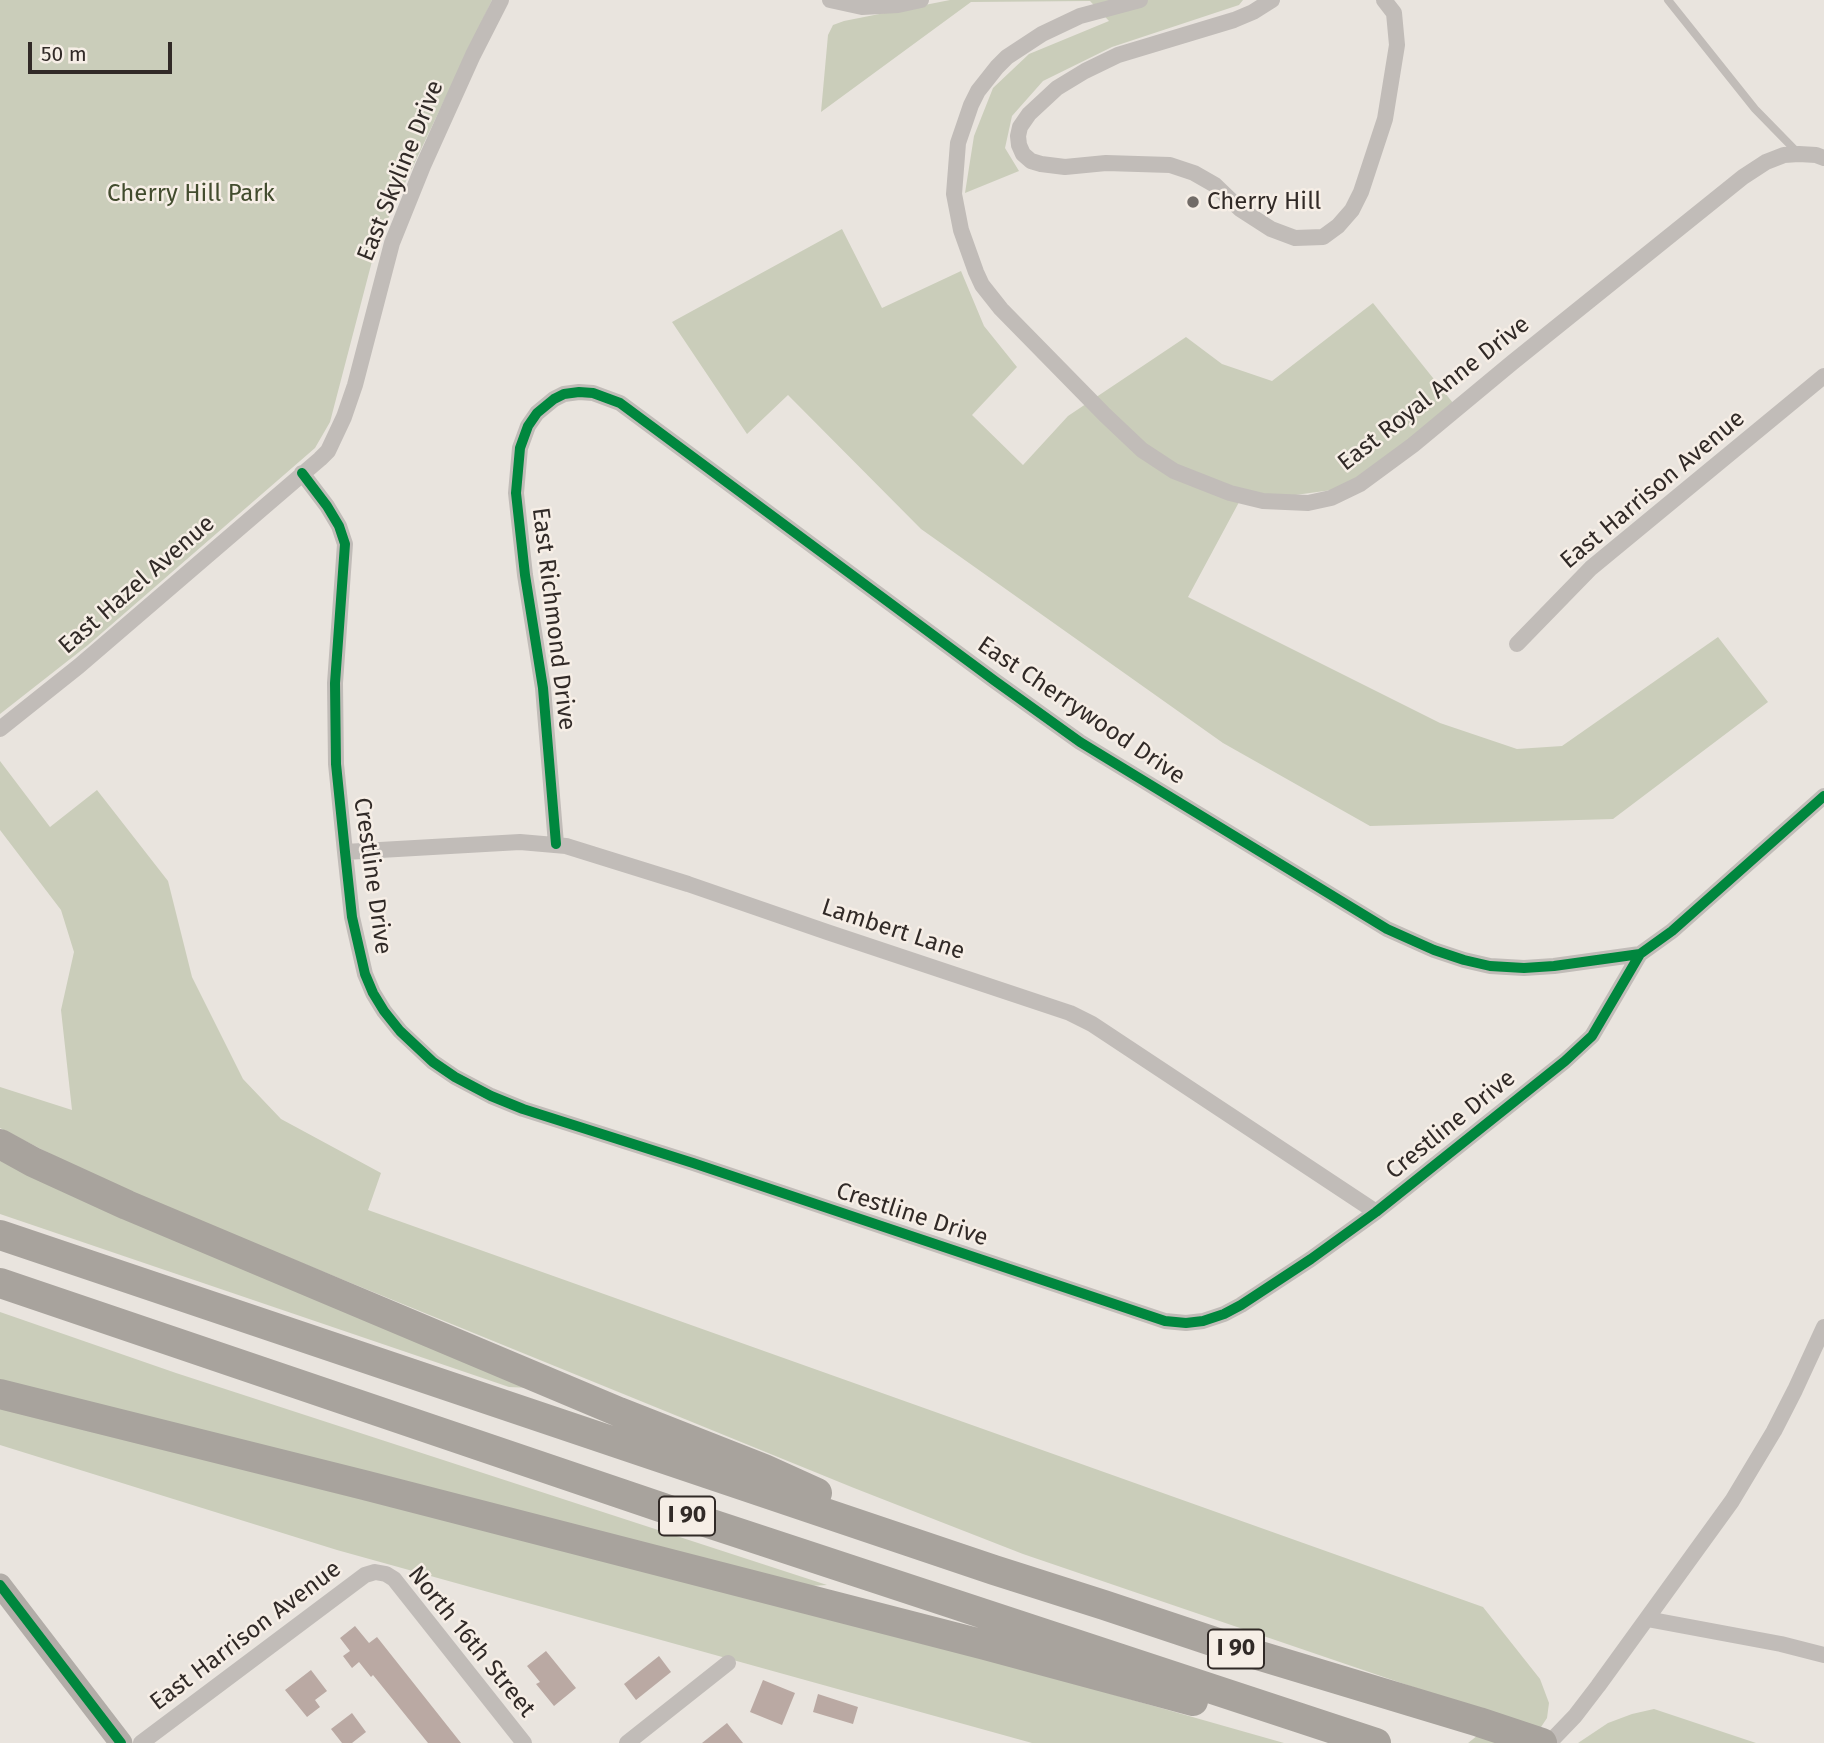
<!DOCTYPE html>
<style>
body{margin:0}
#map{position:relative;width:1824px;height:1743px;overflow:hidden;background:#e9e4de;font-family:"Fira Sans",sans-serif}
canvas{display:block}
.scale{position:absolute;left:28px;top:42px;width:144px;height:32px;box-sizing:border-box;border:4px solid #312a27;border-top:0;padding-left:9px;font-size:21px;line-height:24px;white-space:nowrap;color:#312a27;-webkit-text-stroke:5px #f6eee6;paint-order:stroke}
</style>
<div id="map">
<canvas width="1824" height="1743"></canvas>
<div class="scale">50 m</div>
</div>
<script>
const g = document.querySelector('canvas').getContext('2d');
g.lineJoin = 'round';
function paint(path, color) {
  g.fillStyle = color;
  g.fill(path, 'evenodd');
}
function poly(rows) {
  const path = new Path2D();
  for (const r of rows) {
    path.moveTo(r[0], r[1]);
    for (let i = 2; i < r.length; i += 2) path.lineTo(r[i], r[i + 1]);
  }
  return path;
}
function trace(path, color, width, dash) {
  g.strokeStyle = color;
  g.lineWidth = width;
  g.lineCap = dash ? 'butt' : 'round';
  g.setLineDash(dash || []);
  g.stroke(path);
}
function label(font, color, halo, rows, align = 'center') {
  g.font = font + ' "Fira Sans",sans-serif';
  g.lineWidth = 5;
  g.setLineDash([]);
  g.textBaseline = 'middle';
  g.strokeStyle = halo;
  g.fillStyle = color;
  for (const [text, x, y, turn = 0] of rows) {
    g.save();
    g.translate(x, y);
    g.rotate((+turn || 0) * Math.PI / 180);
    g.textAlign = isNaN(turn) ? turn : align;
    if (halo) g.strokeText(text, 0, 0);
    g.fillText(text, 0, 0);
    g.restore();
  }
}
const green = poly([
 [0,0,492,0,377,242,330,422,315,448,88,645,0,714],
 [950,0,1243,0,1239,5,1112,47,1043,81,1012,116,1005,148,1019,171,965,193,974,136,993,88,1029,54,1109,21,1090,1,971,2,821,112,828,35,833,25,844,21],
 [842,229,882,308,961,271,984,326,1017,367,972,415,1023,465,1068,416,1186,337,1222,364,1272,381,1373,303,1453,403,1361,478,1332,490,1273,498,1245,491,1188,597,1440,723,1517,749,1562,746,1718,637,1768,702,1613,819,1370,826,1223,743,921,529,788,395,747,434,672,322],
 [0,761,50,827,97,790,168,881,192,977,243,1079,281,1119,381,1173,368,1210,1483,1607,1540,1679,1549,1703,1547,1718,1539,1730,1522,1743,1468,1743,1501,1717,1023,1554,854,1488,113,1186,0,1128,0,1087,72,1110,61,1010,74,952,61,910,0,830],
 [0,1156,530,1388,509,1387,0,1214],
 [0,1312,176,1373,827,1585,809,1586,0,1380],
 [0,1405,946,1647,1284,1743,1032,1743,337,1550,0,1445],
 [1654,1709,1756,1743,1578,1743,1608,1723,1632,1714]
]);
const building = poly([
 [355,1626,369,1643,377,1637,461,1743,428,1743,373,1675,371,1677,359,1662,352,1668,343,1656,350,1651,340,1638],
 [546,1651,576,1688,554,1706,536,1684,540,1682,527,1666],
 [659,1656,671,1672,636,1700,624,1684],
 [311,1670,327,1691,315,1700,320,1707,307,1717,285,1690],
 [763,1680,795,1693,782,1725,750,1712],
 [818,1694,858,1707,853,1724,813,1712],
 [352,1713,366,1732,352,1743,342,1743,331,1729],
 [727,1723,743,1743,702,1743]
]);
const lane = poly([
 [1668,0,1755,109,1799,154]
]);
const street = poly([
 [830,0,862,7,898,5,921,0],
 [1140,0,1080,16,1042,34,1007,57,997,67,978,91,971,105,958,143,954,194,961,230,976,272,982,285,1001,309,1105,415,1142,450,1174,471,1230,493,1263,501,1308,503,1331,498,1360,484,1413,445,1513,362,1743,177,1766,162,1784,155,1799,154,1816,155,1824,158],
 [1272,0,1253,12,1234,20,1118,55,1085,71,1057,88,1029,114,1020,127,1018,136,1019,145,1023,154,1031,161,1041,164,1065,167,1106,163,1170,165,1194,173,1215,185,1240,209,1271,229,1295,238,1323,237,1338,226,1352,210,1361,192,1385,119,1397,45,1394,13,1384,0],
 [302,473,327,506,339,526,345,544,335,683,336,764,345,852,352,917,365,974,373,993,384,1011,400,1031,433,1062,455,1077,491,1096,523,1109,693,1163,1165,1321,1186,1323,1203,1321,1224,1314,1241,1305,1311,1259,1376,1212,1565,1061,1592,1036,1640,954,1672,931,1824,796],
 [1517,644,1591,568,1824,376],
 [0,729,79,666,320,459,328,451,344,417,355,385,392,243,423,166,473,55,501,0],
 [556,844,543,688,525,575,516,493,520,448,528,426,537,413,554,399,564,394,579,392,593,393,620,403,995,681,1080,742,1387,929,1434,950,1464,960,1490,966,1524,968,1554,966,1640,954],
 [345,852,520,842,566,846,688,884,827,932,1070,1013,1092,1024,1376,1212],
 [1647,1619,1781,1644,1824,1655],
 [141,1743,365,1575,375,1572,386,1574,394,1579,524,1743],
 [627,1743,728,1663],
 [1549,1743,1575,1716,1598,1686,1732,1501,1774,1431,1795,1390,1824,1327]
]);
const secondary = poly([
 [0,1585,121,1743]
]);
const highway = poly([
 [0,1144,33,1162,127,1205,619,1412,764,1469,817,1493],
 [0,1235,994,1570,1104,1605,1224,1645,1479,1722,1542,1743],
 [0,1283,681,1514,1376,1743],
 [0,1394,364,1485,985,1645,1193,1701]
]);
const cycleway = poly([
 [302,473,327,506,339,526,345,544,335,683,336,764,345,852,352,917,365,974,373,993,384,1011,400,1031,433,1062,455,1077,491,1096,523,1109,693,1163,1165,1321,1186,1323,1203,1321,1224,1314,1241,1305,1311,1259,1376,1212,1565,1061,1592,1036,1640,954,1672,931,1824,796],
 [556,844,543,688,525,575,516,493,520,448,528,426,537,413,554,399,564,394,579,392,593,393,620,403,995,681,1080,742,1387,929,1434,950,1464,960,1490,966,1524,968,1554,966,1640,954],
 [0,1585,121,1743]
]);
const markers = [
 [1193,202,7,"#716b67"]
];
const shields = [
 [687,1516,56],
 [1236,1649,56]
];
const shieldNames = [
 ["I 90",687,1516],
 ["I 90",1236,1649]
];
const streetNames = [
 ["East Skyline Drive",401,171,-68],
 ["East Royal Anne Drive",1434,394,-38],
 ["East Harrison Avenue",1653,490,-40],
 ["East Hazel Avenue",137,585,-41],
 ["East Richmond Drive",553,619,83],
 ["East Cherrywood Drive",1081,711,34],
 ["Crestline Drive",372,876,82],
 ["Lambert Lane",893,930,18],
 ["Crestline Drive",1451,1125,-39],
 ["Crestline Drive",912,1215,18],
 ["East Harrison Avenue",246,1636,-37],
 ["North 16th Street",471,1642,51]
];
const parkNames = [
 ["Cherry Hill Park",191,194]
];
const poiNames = [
 ["Cherry Hill",1207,202]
];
paint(green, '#cacdba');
paint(building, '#baa9a3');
trace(lane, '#c1bcb8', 8);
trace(street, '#c1bcb8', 16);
trace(secondary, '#b2ada8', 23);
trace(highway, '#a8a39d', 30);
trace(cycleway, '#00873e', 10);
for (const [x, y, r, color] of markers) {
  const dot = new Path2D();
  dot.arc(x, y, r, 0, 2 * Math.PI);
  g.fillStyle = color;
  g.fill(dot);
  trace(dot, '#f6eee6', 2.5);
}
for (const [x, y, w] of shields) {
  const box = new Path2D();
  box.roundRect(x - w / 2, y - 19.5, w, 39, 5);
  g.fillStyle = '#f6eee6';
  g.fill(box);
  trace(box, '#312a27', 2);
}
label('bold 23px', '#312a27', null, shieldNames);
label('24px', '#312a27', '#f6eee6', streetNames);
label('24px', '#424c2e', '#f6eee6', parkNames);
label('24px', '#312a27', '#f6eee6', poiNames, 'left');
</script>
